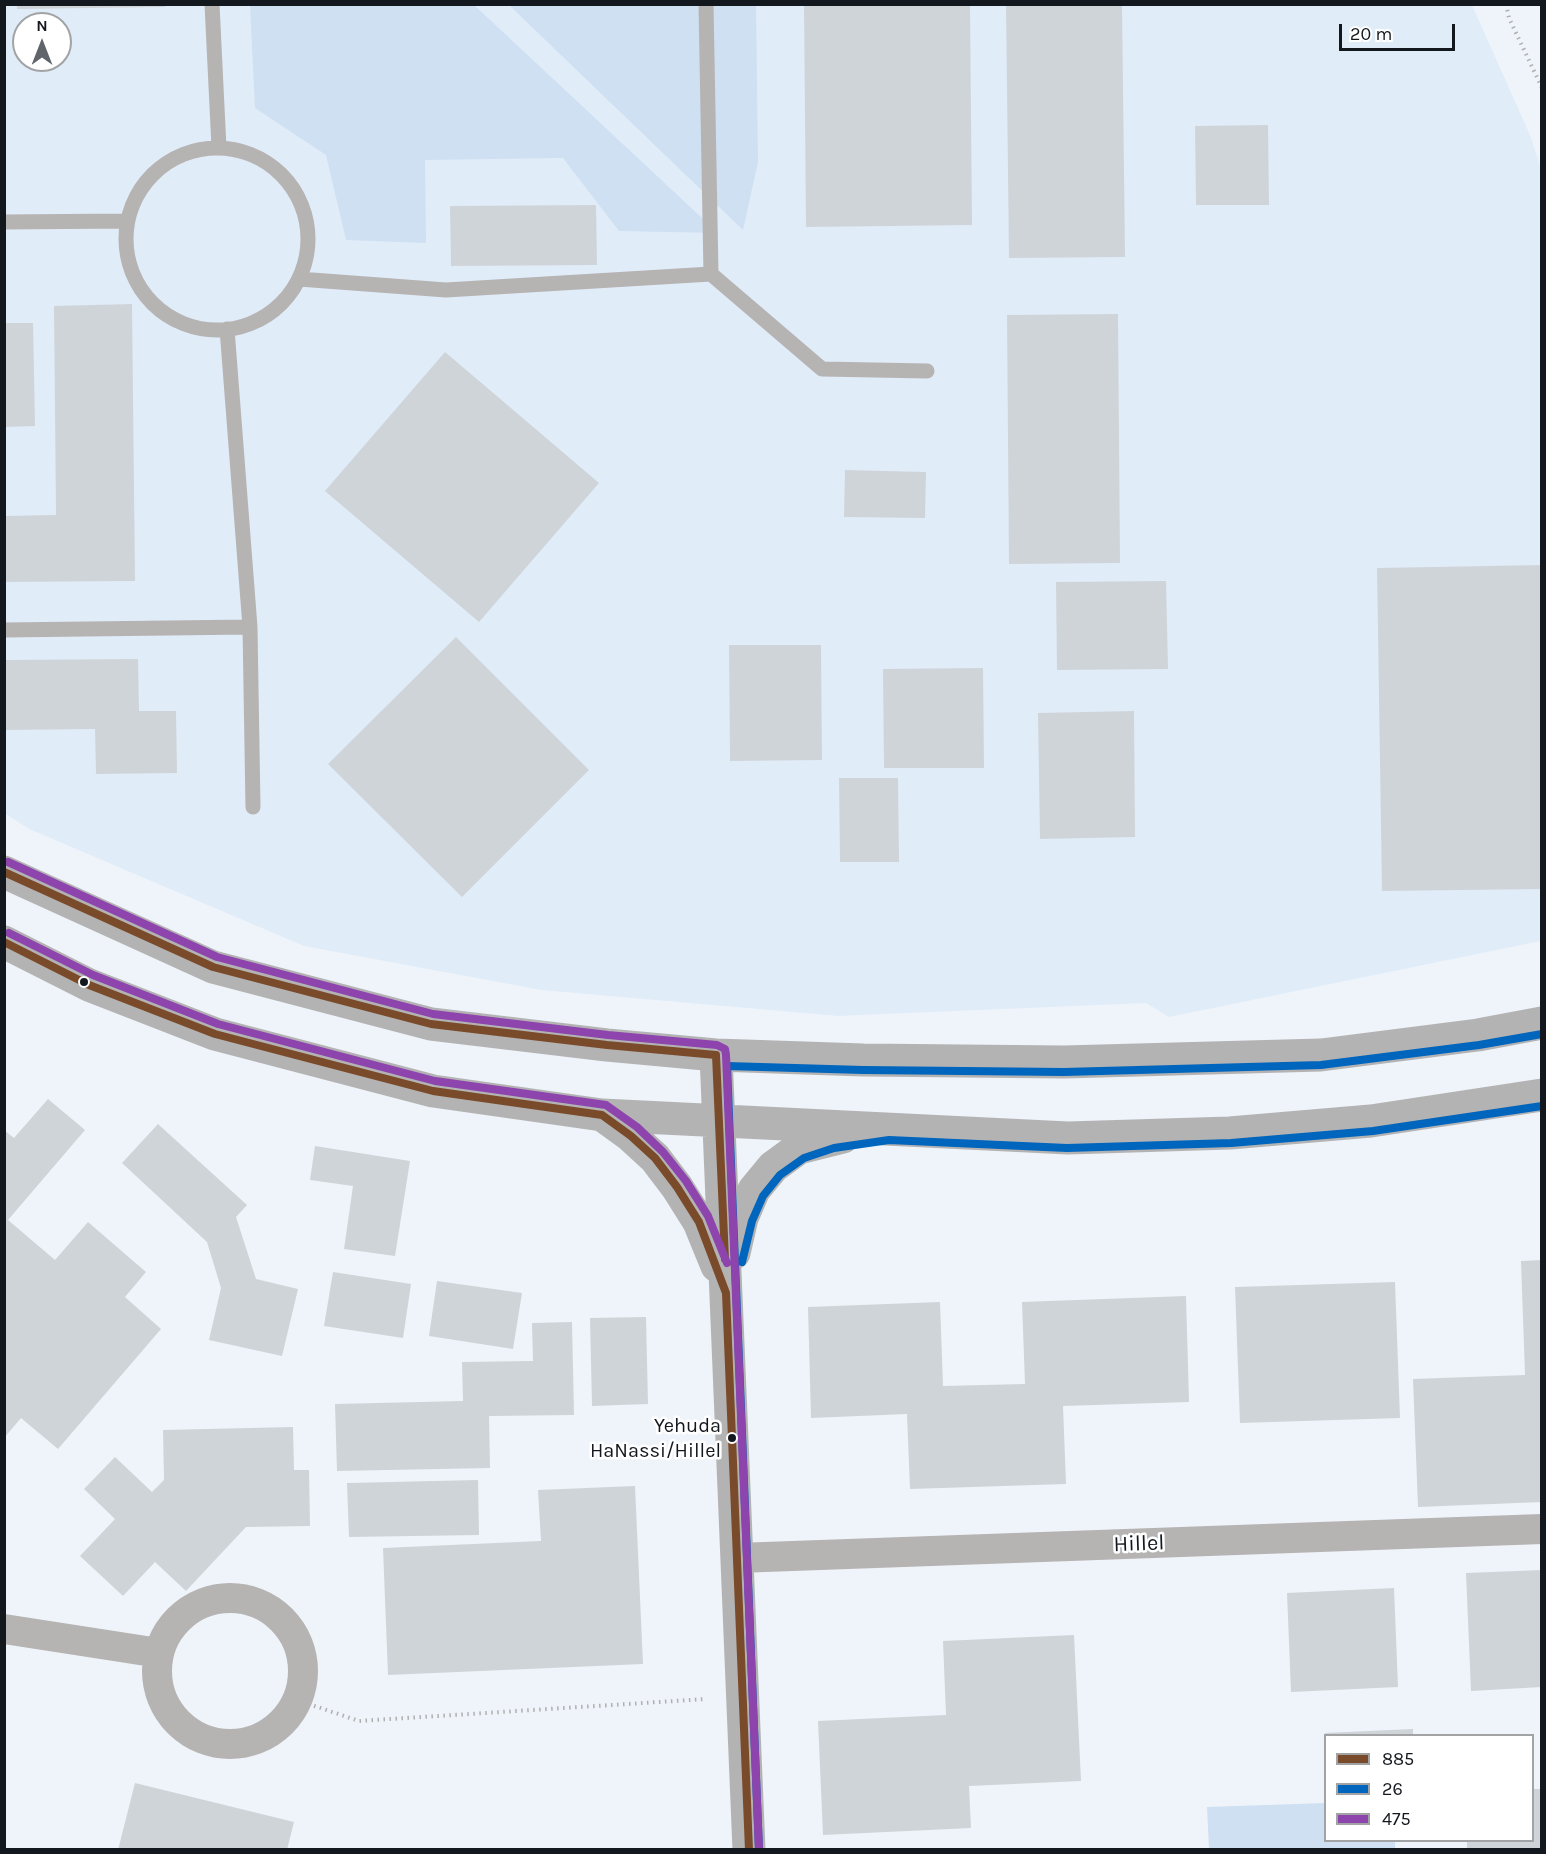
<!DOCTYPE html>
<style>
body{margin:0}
#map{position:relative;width:1546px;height:1854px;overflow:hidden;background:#eff4fa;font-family:Karla,sans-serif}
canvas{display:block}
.frame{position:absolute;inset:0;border:6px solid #13181e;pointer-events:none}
.legend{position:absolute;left:1324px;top:1734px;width:210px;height:108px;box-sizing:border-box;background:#fff;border:2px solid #a1a3a5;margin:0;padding:8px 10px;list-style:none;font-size:18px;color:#13181e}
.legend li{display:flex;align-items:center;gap:12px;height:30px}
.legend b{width:30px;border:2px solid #a1a3a5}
.north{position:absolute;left:12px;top:12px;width:60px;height:60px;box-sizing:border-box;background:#fff;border:2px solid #a1a3a5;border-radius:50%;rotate:0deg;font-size:16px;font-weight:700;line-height:24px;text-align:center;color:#13181e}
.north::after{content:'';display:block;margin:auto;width:21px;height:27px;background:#60656b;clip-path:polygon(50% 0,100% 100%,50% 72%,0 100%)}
.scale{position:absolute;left:1339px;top:24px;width:116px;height:27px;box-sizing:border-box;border:3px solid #13181e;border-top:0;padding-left:8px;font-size:18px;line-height:21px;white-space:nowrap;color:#13181e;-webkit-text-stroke:4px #fff;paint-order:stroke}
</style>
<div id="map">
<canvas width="1546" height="1854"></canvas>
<div class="frame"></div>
<ul class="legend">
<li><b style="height:8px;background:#7a4b2a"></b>885</li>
<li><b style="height:8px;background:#0065bd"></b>26</li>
<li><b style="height:8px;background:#8e44ad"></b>475</li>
</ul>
<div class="north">N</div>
<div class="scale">20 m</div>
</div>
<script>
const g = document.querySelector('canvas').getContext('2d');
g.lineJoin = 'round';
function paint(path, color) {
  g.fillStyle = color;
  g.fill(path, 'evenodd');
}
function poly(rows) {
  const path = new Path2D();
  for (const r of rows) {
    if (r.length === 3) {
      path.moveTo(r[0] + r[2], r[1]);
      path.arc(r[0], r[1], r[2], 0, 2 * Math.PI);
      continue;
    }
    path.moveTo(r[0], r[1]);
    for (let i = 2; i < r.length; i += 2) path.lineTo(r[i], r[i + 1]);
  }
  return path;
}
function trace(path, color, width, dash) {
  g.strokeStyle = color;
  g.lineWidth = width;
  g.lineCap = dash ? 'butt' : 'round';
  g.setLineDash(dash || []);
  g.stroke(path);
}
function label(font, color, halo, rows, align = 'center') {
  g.font = font + ' Karla,sans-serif';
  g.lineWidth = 5;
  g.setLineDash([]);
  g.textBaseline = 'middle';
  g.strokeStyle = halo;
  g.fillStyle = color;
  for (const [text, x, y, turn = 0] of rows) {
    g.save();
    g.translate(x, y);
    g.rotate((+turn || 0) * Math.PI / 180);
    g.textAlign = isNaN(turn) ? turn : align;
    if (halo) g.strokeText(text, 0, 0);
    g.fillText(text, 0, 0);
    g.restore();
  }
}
const built = poly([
 [4,5,1472,5,1530,135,1541,168,1541,941,1169,1017,1146,1003,838,1016,541,990,304,946,29,829,4,813],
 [24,24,60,24,60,60,24,60]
]);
const green = poly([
 [250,5,474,5,718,233,619,231,563,158,425,160,426,243,346,240,326,155,255,108],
 [509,5,756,5,758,162,743,230],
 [1325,1803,1326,1840,1395,1841,1395,1849,1209,1849,1207,1807]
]);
const building = poly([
 [17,4,165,4,165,7,17,9],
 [1006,4,1122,4,1125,257,1009,258],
 [804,5,970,5,972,225,806,227],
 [1268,125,1269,205,1196,205,1195,126],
 [596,205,597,265,451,266,450,206],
 [132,304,135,581,4,582,4,516,56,515,54,306],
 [1118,314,1120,563,1009,564,1007,315],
 [4,323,33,323,35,426,4,427],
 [445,352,599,483,479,622,325,491],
 [845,470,926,472,925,518,844,517],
 [1542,565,1542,889,1382,891,1377,568],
 [1166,581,1168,669,1057,670,1056,582],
 [456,637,589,770,462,897,328,764],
 [729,645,821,645,822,760,730,761],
 [138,659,139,711,176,711,177,773,96,774,95,729,4,730,4,660],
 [983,668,984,768,884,768,883,669],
 [1134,711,1135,837,1040,839,1038,713],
 [839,778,898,778,899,862,840,862],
 [48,1099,85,1130,8,1220,55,1260,88,1222,146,1272,125,1297,161,1329,58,1449,21,1418,4,1438,4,1130,14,1138],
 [158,1124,247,1205,236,1217,256,1279,298,1289,282,1356,209,1340,221,1288,207,1242,122,1163],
 [315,1146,410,1161,395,1256,344,1249,353,1186,310,1180],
 [1542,1260,1542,1502,1418,1507,1413,1379,1525,1375,1521,1261],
 [333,1272,411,1284,403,1338,324,1326],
 [437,1281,522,1293,513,1349,429,1336],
 [1395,1282,1400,1418,1240,1423,1235,1287],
 [1186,1296,1189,1402,1063,1406,1066,1484,910,1489,907,1414,811,1418,808,1307,940,1302,943,1386,1025,1384,1022,1302],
 [646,1317,648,1404,592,1406,590,1318],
 [572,1322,574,1415,489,1416,490,1468,337,1471,335,1404,463,1401,462,1362,533,1361,532,1323],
 [293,1427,294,1470,309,1470,310,1526,246,1527,186,1591,155,1562,123,1596,80,1556,115,1519,84,1489,115,1457,152,1492,164,1480,163,1430],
 [478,1480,479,1535,349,1537,347,1483],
 [635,1486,643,1664,388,1675,383,1548,541,1541,538,1490],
 [1542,1570,1542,1687,1471,1691,1466,1573],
 [1394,1588,1398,1687,1291,1692,1287,1593],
 [1074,1635,1081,1781,969,1786,971,1828,823,1835,818,1721,946,1715,943,1641],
 [1413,1729,1413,1736,1325,1736,1325,1733],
 [135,1783,294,1822,287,1850,118,1850],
 [1532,1789,1542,1789,1542,1850,1467,1850,1467,1840,1532,1840]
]);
const path = poly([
 [1506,4,1509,18,1542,88],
 [297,1700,359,1721,706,1699]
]);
const lane = poly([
 [212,4,219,148],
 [706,4,711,274],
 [217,239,91],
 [4,222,127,221],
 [299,279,446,290,711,274,822,369,927,371],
 [227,329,250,627,253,807],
 [4,630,250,627]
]);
const street = poly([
 [737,1558,1542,1529],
 [230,1671,73],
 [4,1629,159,1653]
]);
const secondary = poly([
 [4,872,213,967,431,1024,607,1045,716,1055,863,1060,1064,1062,1321,1055,1478,1035,1542,1023],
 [4,942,89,985,215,1034,433,1091,602,1115,1068,1138,1230,1133,1371,1121,1542,1095],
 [716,1055,749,1850],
 [602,1115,631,1136,655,1158,677,1187,699,1222,717,1266],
 [734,1253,742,1218,754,1190,773,1167,799,1148,843,1137]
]);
const bus1 = poly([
 [4,872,213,967,431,1024,607,1045,716,1055],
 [4,942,89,985,215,1034,433,1091,602,1115,631,1136,655,1158,677,1187,699,1222,726,1293,749,1850],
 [716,1055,725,1259]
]);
const bus2 = poly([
 [742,1262,752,1221,763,1196,780,1175,804,1158,834,1148,889,1140,1067,1148,1231,1143,1373,1131,1542,1106],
 [759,1850,727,1066,863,1070,1064,1072,1321,1065,1479,1045,1542,1034]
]);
const bus3 = poly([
 [8,862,217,957,433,1014,608,1035,717,1045,725,1049,726,1055,759,1850],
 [9,933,93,975,218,1024,435,1081,606,1105,637,1127,663,1152,686,1181,708,1216,727,1263]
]);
const markers = [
 [84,982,5,"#13181e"],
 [732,1438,5,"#13181e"]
];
const busNames = [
 ["Yehuda",721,1426],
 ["HaNassi/Hillel",721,1451]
];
const streetNames = [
 ["Hillel",1139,1544,-2]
];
paint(built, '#e1ecf9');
paint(green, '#cfe0f2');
paint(building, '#cfd4d9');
trace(path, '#afafb0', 4, [1.5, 4.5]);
trace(lane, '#b6b3b3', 15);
trace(street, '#b6b3b3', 30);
trace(secondary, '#b4b3b4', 33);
trace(bus1, '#7a4b2a', 8);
trace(bus2, '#0065bd', 8);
trace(bus3, '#8e44ad', 8);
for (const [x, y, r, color] of markers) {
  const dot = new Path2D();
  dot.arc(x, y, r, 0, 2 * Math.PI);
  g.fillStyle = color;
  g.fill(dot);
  trace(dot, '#fff', 2);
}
label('20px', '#13181e', '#fff', busNames, 'right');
label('22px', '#13181e', '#fff', streetNames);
</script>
